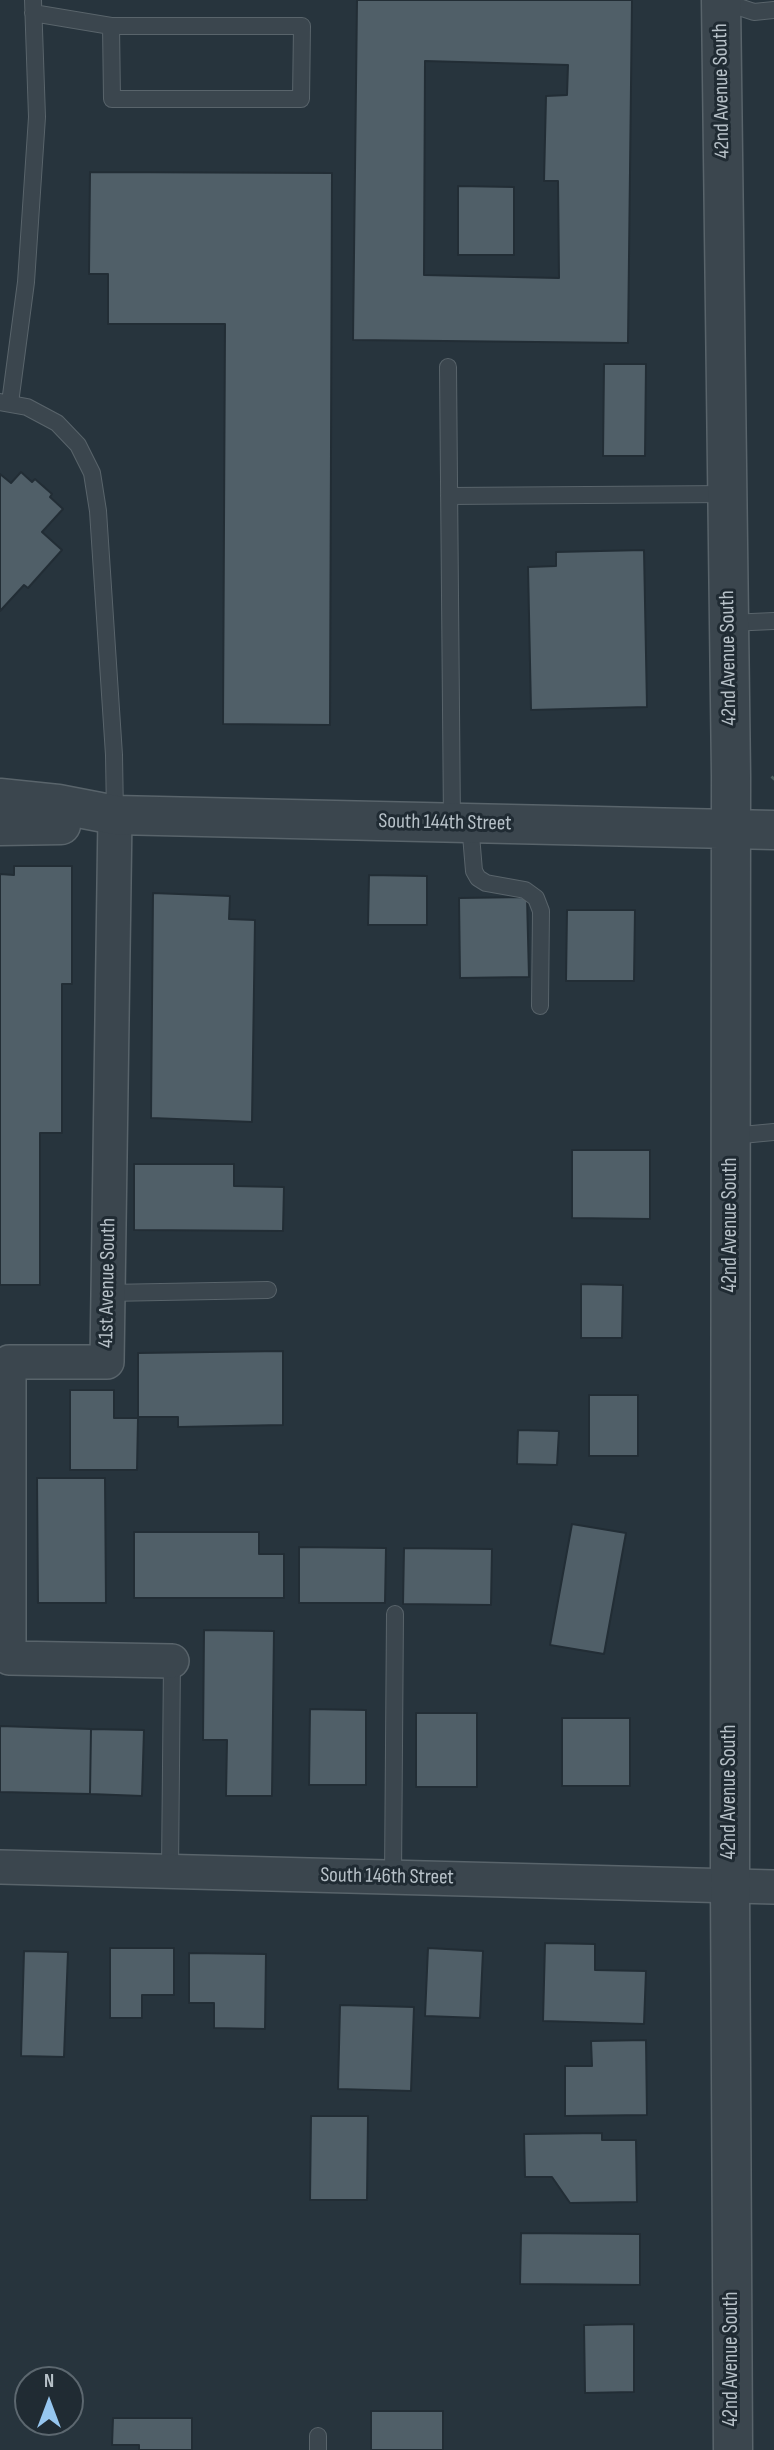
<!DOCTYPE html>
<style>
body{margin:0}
#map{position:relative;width:774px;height:2450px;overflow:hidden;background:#27343d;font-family:"Sofia Sans Condensed",sans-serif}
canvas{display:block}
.north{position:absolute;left:14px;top:2366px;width:70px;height:70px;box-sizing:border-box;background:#202b33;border:2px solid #5c676f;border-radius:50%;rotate:0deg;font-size:19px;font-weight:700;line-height:28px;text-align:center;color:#b7c1c8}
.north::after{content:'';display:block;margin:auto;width:24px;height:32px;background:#96c6ef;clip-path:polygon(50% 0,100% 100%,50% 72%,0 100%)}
</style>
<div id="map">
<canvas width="774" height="2450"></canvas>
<div class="north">N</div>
</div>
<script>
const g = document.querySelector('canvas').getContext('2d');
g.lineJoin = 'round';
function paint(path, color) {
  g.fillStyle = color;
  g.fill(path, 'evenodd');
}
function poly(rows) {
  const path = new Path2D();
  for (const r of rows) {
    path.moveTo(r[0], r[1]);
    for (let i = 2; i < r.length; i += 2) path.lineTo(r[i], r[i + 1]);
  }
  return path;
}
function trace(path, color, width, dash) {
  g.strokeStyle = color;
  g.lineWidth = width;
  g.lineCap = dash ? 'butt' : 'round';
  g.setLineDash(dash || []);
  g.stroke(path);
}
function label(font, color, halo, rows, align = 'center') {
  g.font = font + ' "Sofia Sans Condensed",sans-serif';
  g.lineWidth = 6;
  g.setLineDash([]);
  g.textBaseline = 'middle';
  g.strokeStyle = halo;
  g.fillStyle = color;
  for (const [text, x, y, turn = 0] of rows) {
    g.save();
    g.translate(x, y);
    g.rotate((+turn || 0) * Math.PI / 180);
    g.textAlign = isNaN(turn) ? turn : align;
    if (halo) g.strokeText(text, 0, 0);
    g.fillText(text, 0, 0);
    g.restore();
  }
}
const building = poly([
 [357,0,632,0,628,343,353,340,357,0],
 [425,61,568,65,567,95,546,96,544,181,558,181,559,278,424,275,425,61],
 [90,172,332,173,330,725,223,724,225,324,108,324,108,274,89,274,90,172],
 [458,186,514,187,514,255,458,255,458,186],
 [604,364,646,364,645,456,603,456,604,364],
 [21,472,32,482,35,479,52,494,50,497,63,509,42,532,62,550,28,588,24,585,0,611,0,474,11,483,21,472],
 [644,550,647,707,531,710,528,567,556,566,556,552,644,550],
 [14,866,72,866,72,984,62,984,62,1133,40,1133,40,1285,0,1285,0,874,14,875,14,866],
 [369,875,427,876,427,925,368,925,369,875],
 [153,893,230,896,229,919,255,920,252,1122,151,1118,153,893],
 [527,897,529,977,460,978,459,898,527,897],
 [567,910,635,910,634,981,566,981,567,910],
 [572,1150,650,1150,650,1219,572,1218,572,1150],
 [134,1164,234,1164,234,1186,284,1187,283,1231,134,1230,134,1164],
 [581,1284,623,1285,622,1338,581,1338,581,1284],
 [283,1351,283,1425,178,1427,178,1417,138,1417,138,1353,283,1351],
 [70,1390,114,1390,114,1418,138,1418,137,1470,70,1470,70,1390],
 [589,1395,638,1395,638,1456,589,1456,589,1395],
 [518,1430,559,1431,557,1465,517,1464,518,1430],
 [37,1478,105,1478,106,1603,38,1603,37,1478],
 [572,1524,626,1533,604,1654,550,1645,572,1524],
 [134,1532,259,1532,259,1554,284,1554,284,1598,134,1598,134,1532],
 [299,1547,386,1548,385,1603,299,1603,299,1547],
 [404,1548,492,1549,491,1605,403,1604,404,1548],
 [204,1630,274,1631,272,1796,226,1796,227,1740,203,1740,204,1630],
 [310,1709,366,1710,366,1785,309,1785,310,1709],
 [416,1713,477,1713,477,1787,416,1787,416,1713],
 [562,1718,630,1718,630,1786,562,1786,562,1718],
 [0,1726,91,1729,90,1794,0,1792,0,1726],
 [91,1729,144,1730,142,1796,90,1794,91,1729],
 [545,1943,595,1944,595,1970,646,1971,644,2024,543,2021,545,1943],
 [110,1948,174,1948,174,1995,142,1995,142,2018,110,2018,110,1948],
 [428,1948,483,1951,480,2018,425,2016,428,1948],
 [24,1951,68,1952,64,2057,21,2056,24,1951],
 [189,1953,266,1954,265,2029,214,2028,214,2003,189,2003,189,1953],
 [340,2005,414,2007,411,2091,338,2089,340,2005],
 [646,2040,647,2115,565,2116,565,2066,592,2066,591,2041,646,2040],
 [311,2116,368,2116,367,2200,310,2200,311,2116],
 [602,2133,602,2140,636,2140,637,2202,570,2203,552,2177,525,2177,524,2134,602,2133],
 [521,2233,640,2234,640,2285,520,2284,521,2233],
 [634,2324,634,2392,585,2393,584,2325,634,2324],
 [371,2411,443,2411,443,2450,371,2450,371,2411],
 [113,2418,192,2418,192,2450,139,2450,139,2445,112,2445,113,2418]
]);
const path = poly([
 [772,779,774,777]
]);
const service = poly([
 [721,1,754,12,774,10],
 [33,13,111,26],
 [111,26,302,26,301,99,112,99,111,26],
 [448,367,452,823],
 [0,402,27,407,57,423,78,445,92,473,98,511,114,755,115,815],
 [10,403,26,282,37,117,33,0],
 [449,496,727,494],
 [729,623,774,621],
 [470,823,474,871,478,878,486,883,525,890,536,898,541,911,540,1006],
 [731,1136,774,1132],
 [108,1293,268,1290],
 [170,1871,172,1661],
 [393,1877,395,1614],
 [318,2436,318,2450]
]);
const minor = poly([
 [115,815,107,1362,9,1362,9,1658,172,1661],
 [0,1867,774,1887]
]);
const tertiary = poly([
 [721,0,731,776,730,1886,733,2450],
 [0,798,58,804,115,815,774,830],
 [0,826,61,825]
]);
const streetNames = [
 ["42nd Avenue South",722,91,-91],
 ["42nd Avenue South",729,658,-91],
 ["South 144th Street",445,823,1],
 ["42nd Avenue South",731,1225,-90],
 ["41st Avenue South",108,1283,-89],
 ["42nd Avenue South",730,1792,-90],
 ["South 146th Street",387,1877,1],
 ["42nd Avenue South",732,2359,-90]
];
paint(building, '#505f68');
trace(building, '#222d35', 2);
trace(service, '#59646b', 18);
trace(minor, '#59646b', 36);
trace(tertiary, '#59646b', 41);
trace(path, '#4b5f5e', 4.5, [5, 5]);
trace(service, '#3b464e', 16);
trace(minor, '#3b464e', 33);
trace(tertiary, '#3b464e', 38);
label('21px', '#b7c1c8', '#202b33', streetNames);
</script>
